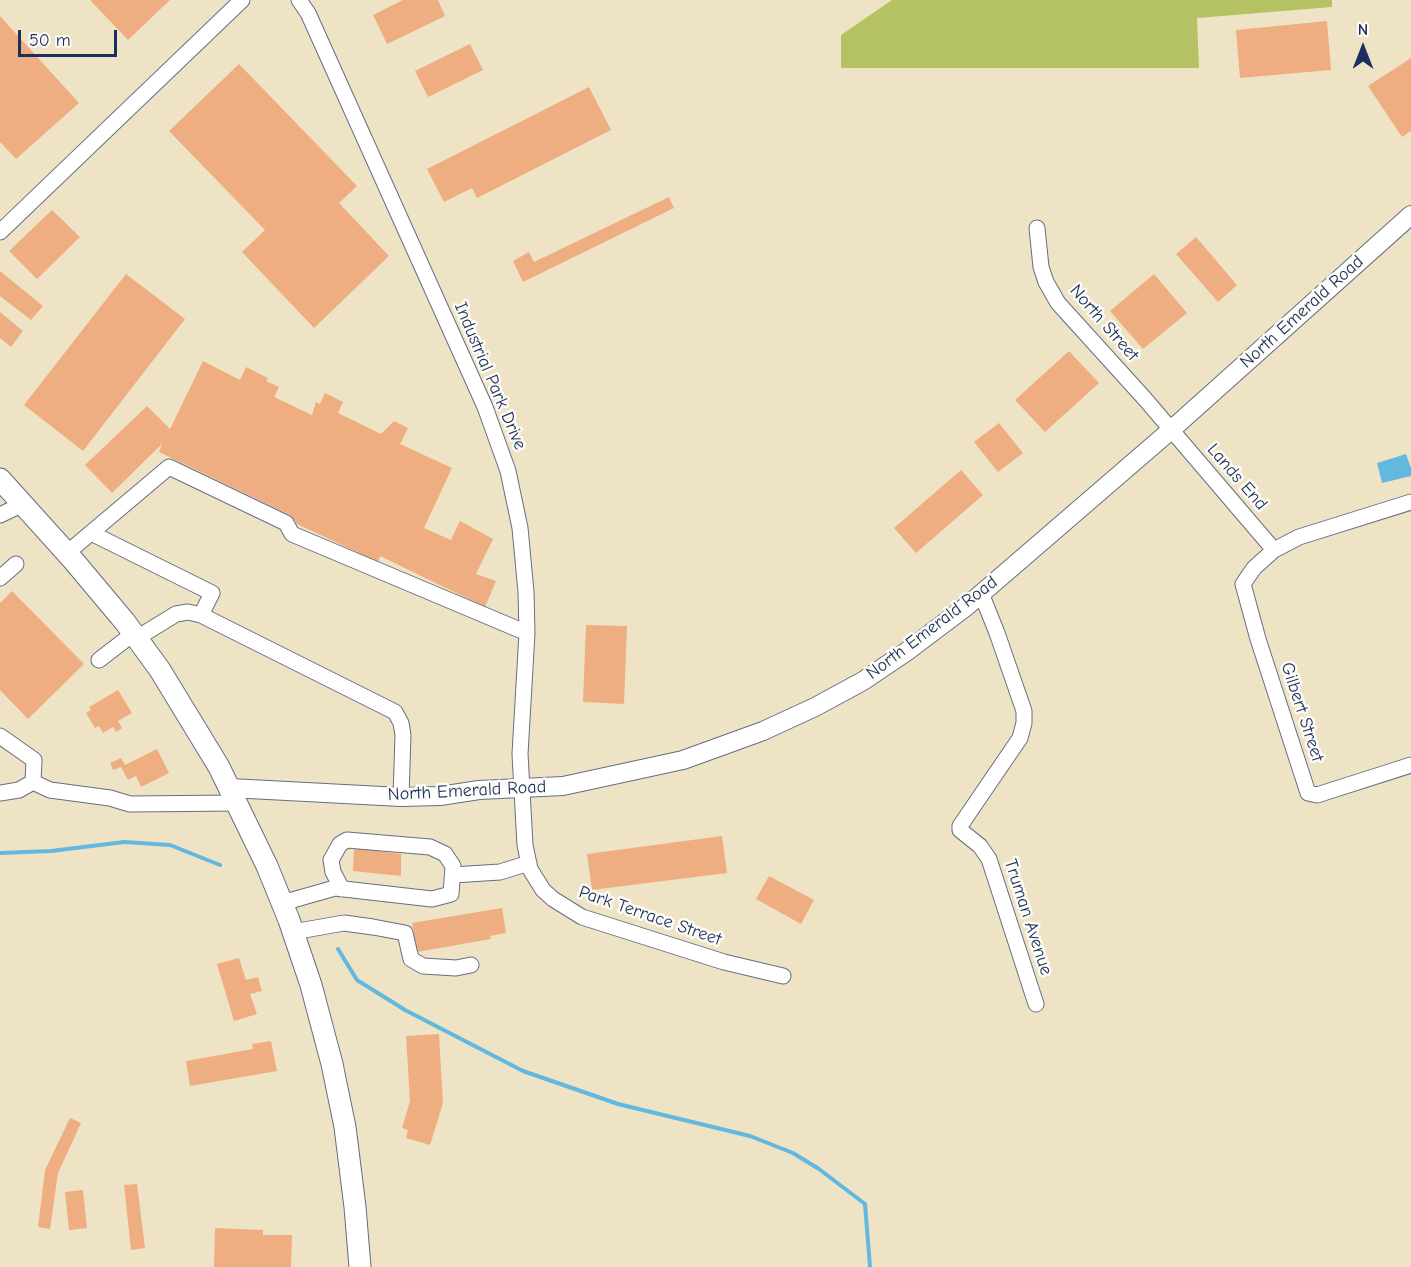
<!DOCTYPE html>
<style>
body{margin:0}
#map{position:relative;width:1411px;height:1267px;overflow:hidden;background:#eee3c5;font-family:"Comic Neue",sans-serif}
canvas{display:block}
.north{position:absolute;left:1333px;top:18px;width:60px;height:60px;-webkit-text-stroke:4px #fdfcf7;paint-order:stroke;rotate:0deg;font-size:16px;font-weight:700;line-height:24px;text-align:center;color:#1b2f5e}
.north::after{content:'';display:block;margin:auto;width:21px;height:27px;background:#1b2f5e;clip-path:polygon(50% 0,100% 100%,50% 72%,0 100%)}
.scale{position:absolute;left:18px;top:30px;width:99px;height:27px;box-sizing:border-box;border:3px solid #1b2f5e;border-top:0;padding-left:8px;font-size:18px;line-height:21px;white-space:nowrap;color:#1b2f5e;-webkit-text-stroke:4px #fdfcf7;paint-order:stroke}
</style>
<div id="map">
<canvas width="1411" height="1267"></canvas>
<div class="north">N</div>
<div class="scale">50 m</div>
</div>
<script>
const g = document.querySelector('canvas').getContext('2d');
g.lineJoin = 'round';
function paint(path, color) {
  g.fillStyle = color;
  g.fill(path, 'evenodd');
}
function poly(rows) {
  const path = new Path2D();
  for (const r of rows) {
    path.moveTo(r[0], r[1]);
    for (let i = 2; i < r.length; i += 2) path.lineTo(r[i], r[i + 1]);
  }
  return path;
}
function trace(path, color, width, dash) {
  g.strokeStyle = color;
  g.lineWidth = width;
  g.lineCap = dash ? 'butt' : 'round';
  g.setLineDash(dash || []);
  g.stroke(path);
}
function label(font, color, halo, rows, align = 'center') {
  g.font = font + ' "Comic Neue",sans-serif';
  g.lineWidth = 5;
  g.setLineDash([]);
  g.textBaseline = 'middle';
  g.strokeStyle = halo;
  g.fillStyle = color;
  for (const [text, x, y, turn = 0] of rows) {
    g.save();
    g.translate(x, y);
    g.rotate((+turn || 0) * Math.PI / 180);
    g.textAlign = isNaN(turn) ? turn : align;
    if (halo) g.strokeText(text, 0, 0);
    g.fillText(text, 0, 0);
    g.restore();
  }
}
const green = poly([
 [892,0,1332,0,1332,7,1197,18,1199,68,841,68,841,35]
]);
const water = poly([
 [1406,454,1411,468,1411,476,1382,483,1377,463]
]);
const stream = poly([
 [0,853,51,851,124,842,170,845,220,865],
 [338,949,357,980,405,1010,523,1071,618,1104,750,1136,793,1153,819,1169,865,1204,870,1267]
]);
const building = poly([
 [90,0,170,0,128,40],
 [403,0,438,0,445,16,387,44,373,15],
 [0,16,79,103,16,159,0,142],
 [1327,21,1331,70,1240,78,1236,30],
 [470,44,483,70,428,97,415,71],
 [1411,58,1411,131,1402,137,1368,86],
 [239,64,357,186,339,203,389,256,314,328,242,252,265,230,169,131],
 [589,87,611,130,477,198,472,188,444,202,427,169],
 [669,197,674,208,523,282,513,261,529,252,534,262],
 [52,210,80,237,37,279,9,251],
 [1196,237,1237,285,1218,302,1176,254],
 [0,271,43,306,31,320,0,296],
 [126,274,185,319,83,451,24,405],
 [1154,274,1187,313,1143,349,1110,311],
 [0,312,23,331,11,347,0,338],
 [1069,351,1099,383,1045,432,1015,400],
 [203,361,240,380,246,367,268,378,266,381,279,387,274,397,312,415,316,402,320,404,325,393,343,402,338,413,381,434,394,421,408,428,400,444,452,468,424,528,451,540,460,521,493,539,476,574,496,581,485,607,380,556,378,562,297,524,290,515,159,452,162,444,112,493,85,465,147,406,170,429],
 [999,423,1023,453,998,472,974,442],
 [961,470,983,495,916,553,894,528],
 [12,591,84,664,28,719,0,690,0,603],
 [586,625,627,626,624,704,583,702],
 [118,690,132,713,118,721,122,728,116,732,113,727,103,733,99,726,95,728,86,713,91,710,89,707],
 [157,749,169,773,141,787,136,776,128,780,121,767,113,770,110,763,121,758,125,765],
 [722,836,727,873,592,890,587,854],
 [354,848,401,854,401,876,353,871],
 [769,876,814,900,801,924,756,899],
 [502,908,506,933,490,936,491,939,417,952,412,923],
 [239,958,246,980,258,977,262,991,250,994,257,1014,234,1021,217,964],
 [439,1034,443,1103,430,1145,406,1138,408,1130,402,1128,410,1101,406,1036],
 [271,1041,277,1071,190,1086,186,1061,253,1049,252,1044],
 [70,1118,81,1123,58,1173,50,1229,38,1227,45,1170],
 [137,1184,145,1248,131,1250,124,1185],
 [83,1190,87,1228,69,1230,65,1192],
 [215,1228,263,1230,263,1235,292,1235,291,1267,214,1267]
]);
const minor = poly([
 [299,0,308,13,485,407,508,471,520,528,526,592,527,633,520,754,525,845,530,869,543,890,553,899,582,917,724,962,783,976],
 [1037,228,1041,267,1046,282,1058,303,1145,399,1274,550],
 [0,232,242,0],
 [1411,502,1299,537,1274,550,1254,568,1243,584,1258,639,1308,793,1317,795,1411,765],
 [0,515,23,504],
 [91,533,212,593,201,615,395,712,401,723,403,735,401,797],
 [67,553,169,467,286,523,292,534,527,633],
 [0,578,16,564],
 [981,593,997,633,1024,711,1024,723,1020,738,960,826,960,830,980,846,989,859,1036,1004],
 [137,638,176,614,188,612,201,615],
 [99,660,134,633],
 [0,736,34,760,33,782,19,790,0,793],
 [33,782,50,790,110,798,130,804,237,803],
 [453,875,500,872,529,863],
 [282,903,335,888,432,899,451,894,453,866,445,854,430,847,347,840,340,844,331,860,333,872,342,889],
 [293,932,344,923,373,927,405,933,411,959,423,966,456,968,471,965]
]);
const major = poly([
 [230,788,401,797,440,796,479,790,563,786,683,760,763,731,815,707,863,681,906,652,967,606,1171,430,1411,215]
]);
const highway = poly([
 [0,479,73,560,125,622,160,670,219,767,267,866,289,920,311,985,332,1064,345,1127,355,1207,360,1267]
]);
const streetNames = [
 ["North Emerald Road",1302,312,-42],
 ["North Street",1104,323,49],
 ["Industrial Park Drive",490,376,67],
 ["Lands End",1237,477,49],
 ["North Emerald Road",932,628,-37],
 ["Gilbert Street",1302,712,72],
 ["North Emerald Road",467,791,-3],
 ["Park Terrace Street",650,916,19],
 ["Truman Avenue",1028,917,72]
];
paint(green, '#b4c264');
paint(water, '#62b8de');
trace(stream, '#62b8de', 4);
paint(building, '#efae82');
trace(minor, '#656e82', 17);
trace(major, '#656e82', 20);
trace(highway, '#656e82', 23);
trace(minor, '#fff', 15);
trace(major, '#fff', 18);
trace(highway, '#fff', 21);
label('18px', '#1b2f5e', '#fdfcf7', streetNames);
</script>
